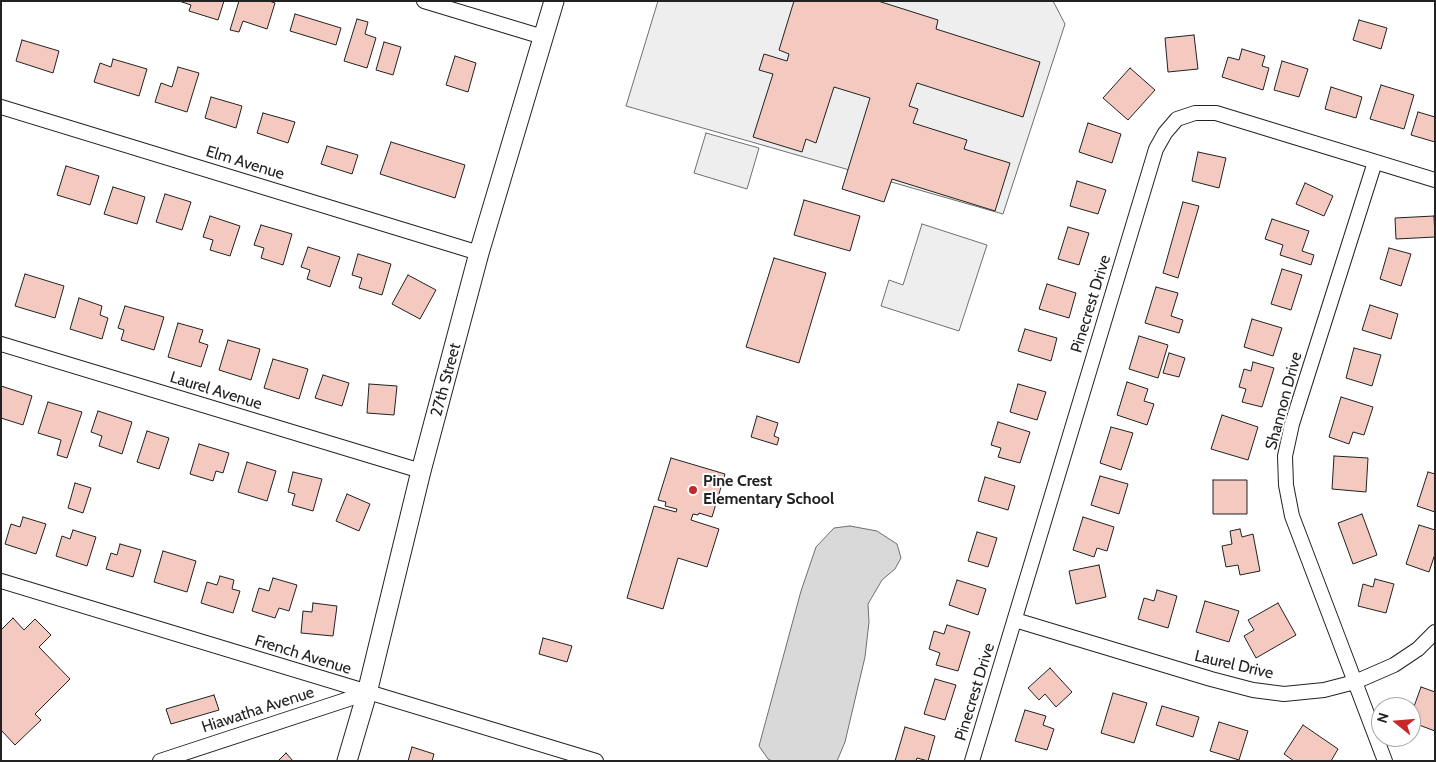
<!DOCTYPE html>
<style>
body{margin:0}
#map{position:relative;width:1436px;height:762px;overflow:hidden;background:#fff;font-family:Cabin,sans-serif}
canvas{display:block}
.frame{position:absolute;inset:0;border:2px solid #222;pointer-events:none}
.north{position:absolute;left:1371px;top:697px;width:50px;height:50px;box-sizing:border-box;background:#fff;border:1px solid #a7a7a7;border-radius:50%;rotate:287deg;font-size:14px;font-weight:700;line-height:20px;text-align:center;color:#222}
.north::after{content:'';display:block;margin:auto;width:18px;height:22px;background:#c62828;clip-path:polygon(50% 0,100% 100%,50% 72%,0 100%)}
</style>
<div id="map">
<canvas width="1436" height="762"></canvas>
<div class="frame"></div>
<div class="north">N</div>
</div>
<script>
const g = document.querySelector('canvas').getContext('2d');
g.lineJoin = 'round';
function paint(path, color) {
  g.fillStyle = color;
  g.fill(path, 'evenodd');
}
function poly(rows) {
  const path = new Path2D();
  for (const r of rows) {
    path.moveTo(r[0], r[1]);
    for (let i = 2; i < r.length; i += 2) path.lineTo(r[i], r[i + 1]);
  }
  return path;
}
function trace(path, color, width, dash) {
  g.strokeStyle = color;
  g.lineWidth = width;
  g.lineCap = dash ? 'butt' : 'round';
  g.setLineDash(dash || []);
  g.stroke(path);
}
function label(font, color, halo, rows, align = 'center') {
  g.font = font + ' Cabin,sans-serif';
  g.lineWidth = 4;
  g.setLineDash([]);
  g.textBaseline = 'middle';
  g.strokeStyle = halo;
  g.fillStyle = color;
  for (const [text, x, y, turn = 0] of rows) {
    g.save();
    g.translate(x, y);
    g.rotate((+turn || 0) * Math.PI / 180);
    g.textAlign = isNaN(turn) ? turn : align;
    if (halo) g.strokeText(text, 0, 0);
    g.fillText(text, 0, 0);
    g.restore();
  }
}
const green = poly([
 [658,1,1053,1,1065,24,1003,214,626,106,658,1],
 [706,133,759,148,747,189,694,173,706,133],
 [922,224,987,245,959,331,881,306,889,280,903,285,922,224]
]);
const water = poly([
 [850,526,877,531,897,544,901,558,895,569,882,580,868,604,869,622,865,657,845,742,837,761,772,761,768,759,759,746,801,591,816,547,834,528,850,526]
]);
const building = poly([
 [179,1,224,1,218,20,189,11,191,5,179,1],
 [239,1,269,1,275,3,267,29,243,21,239,32,230,30,239,1],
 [794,1,878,1,938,20,936,29,1040,62,1023,117,917,83,909,106,918,109,913,123,967,140,964,149,1010,163,995,211,892,179,884,202,842,189,870,98,834,87,816,143,806,139,802,152,753,137,773,74,759,70,764,54,787,61,789,54,779,50,794,1],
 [295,14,341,28,336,45,290,31,295,14],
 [357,19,368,22,365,34,376,38,367,68,344,61,357,19],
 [1359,20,1387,28,1381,49,1353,40,1359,20],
 [1194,35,1198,69,1168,72,1165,38,1194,35],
 [22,40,59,51,53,73,16,61,22,40],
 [384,42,401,47,393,75,376,70,384,42],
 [1242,49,1265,56,1262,66,1269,68,1263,90,1222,77,1228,57,1239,60,1242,49],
 [455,56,476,63,468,92,446,85,455,56],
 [113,59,147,69,139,96,94,82,100,63,111,67,113,59],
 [1282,61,1308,69,1299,97,1274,90,1282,61],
 [178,67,199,73,187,112,155,102,161,83,172,87,178,67],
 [1130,68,1155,90,1128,120,1103,98,1130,68],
 [1381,85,1414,95,1404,129,1370,119,1381,85],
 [1331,87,1362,97,1356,118,1325,109,1331,87],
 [211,97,242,106,236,128,205,118,211,97],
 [1418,112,1435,117,1435,142,1411,135,1418,112],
 [263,113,295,122,288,143,257,133,263,113],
 [1088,123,1121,134,1112,163,1079,152,1088,123],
 [391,142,465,165,455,198,380,174,391,142],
 [327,146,358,155,352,174,321,164,327,146],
 [1198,152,1226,158,1219,188,1192,181,1198,152],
 [66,166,99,176,90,205,57,195,66,166],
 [1077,181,1106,190,1098,214,1070,206,1077,181],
 [1305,183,1333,196,1324,216,1296,204,1305,183],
 [113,187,145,197,137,224,104,214,113,187],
 [165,194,191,202,182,230,156,222,165,194],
 [804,200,860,216,850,251,794,235,804,200],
 [1183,202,1199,206,1178,278,1163,273,1183,202],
 [210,216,240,226,230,256,210,250,213,240,203,237,210,216],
 [1434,216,1435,237,1396,239,1395,218,1434,216],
 [1272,219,1309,231,1302,251,1314,255,1311,265,1280,255,1283,245,1265,239,1272,219],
 [261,225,292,234,283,265,261,258,264,248,254,245,261,225],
 [1068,227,1089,233,1079,265,1058,259,1068,227],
 [308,247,340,257,330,287,307,279,310,270,301,267,308,247],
 [1389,248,1411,254,1401,286,1380,279,1389,248],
 [358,254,391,264,382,295,359,288,362,278,352,275,358,254],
 [774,258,826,273,799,363,746,347,774,258],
 [1282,269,1302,275,1291,310,1271,304,1282,269],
 [25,274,64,286,55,318,15,306,25,274],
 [408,275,436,290,420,319,392,304,408,275],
 [1047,284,1076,293,1069,318,1039,309,1047,284],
 [1156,287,1178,293,1171,316,1183,320,1179,333,1145,323,1156,287],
 [79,298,102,306,100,315,108,318,102,339,70,329,79,298],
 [1370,305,1398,314,1391,339,1362,330,1370,305],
 [125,306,164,317,154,350,121,340,124,330,118,328,125,306],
 [1252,319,1282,328,1273,356,1244,347,1252,319],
 [178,323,203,330,199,342,208,345,201,367,168,357,178,323],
 [1025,329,1057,338,1051,361,1018,351,1025,329],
 [1139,336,1168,345,1158,378,1129,369,1139,336],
 [228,340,260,349,251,380,219,370,228,340],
 [1354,348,1381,355,1372,386,1346,378,1354,348],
 [1169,353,1185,358,1179,377,1163,373,1169,353],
 [273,359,308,369,299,399,264,388,273,359],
 [1253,362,1274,368,1262,407,1242,402,1246,389,1239,387,1244,369,1251,371,1253,362],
 [323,375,349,383,342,406,315,398,323,375],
 [1127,382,1148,389,1144,401,1154,404,1147,425,1117,415,1127,382],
 [369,384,397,386,394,415,367,413,369,384],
 [1018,384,1046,392,1037,420,1010,412,1018,384],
 [1,386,32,396,23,425,1,418,1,386],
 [1341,397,1373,407,1364,435,1353,432,1349,444,1329,437,1341,397],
 [48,402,82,412,67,458,57,455,61,440,38,433,48,402],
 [98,411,132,422,122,454,99,446,102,436,91,432,98,411],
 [1222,415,1258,427,1248,460,1211,449,1222,415],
 [757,416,778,423,774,436,779,438,777,445,751,437,757,416],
 [998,422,1030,432,1020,463,998,457,1001,448,991,445,998,422],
 [1111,427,1133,433,1121,470,1100,463,1111,427],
 [147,431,169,438,159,469,137,462,147,431],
 [199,444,229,453,223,473,216,471,213,481,190,474,199,444],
 [1334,456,1368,458,1366,492,1332,489,1334,456],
 [671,458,725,474,712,517,699,513,698,515,693,514,691,520,719,529,707,567,678,558,663,609,627,598,654,506,676,512,677,509,665,506,666,502,658,500,671,458],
 [247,462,276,471,267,501,238,492,247,462],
 [293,472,322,479,313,511,292,505,295,494,288,492,293,472],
 [1428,472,1435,474,1435,512,1417,506,1428,472],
 [1100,476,1128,484,1119,514,1091,505,1100,476],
 [985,477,1015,486,1008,510,978,501,985,477],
 [1213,480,1247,480,1247,514,1213,514,1213,480],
 [75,483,91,488,83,513,68,508,75,483],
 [347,494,370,504,359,531,336,521,347,494],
 [1362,514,1377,555,1353,564,1338,523,1362,514],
 [23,517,46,524,36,554,5,544,11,524,20,527,23,517],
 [1083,517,1114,527,1107,551,1097,548,1094,557,1073,550,1083,517],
 [1419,525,1435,530,1435,554,1429,572,1406,564,1419,525],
 [1240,529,1242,537,1253,534,1260,571,1240,575,1238,565,1226,567,1222,546,1232,544,1230,531,1240,529],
 [73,530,96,537,87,566,56,556,62,536,70,539,73,530],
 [977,532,997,538,988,567,968,561,977,532],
 [120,544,141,550,133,577,106,569,111,553,117,555,120,544],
 [163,551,196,561,187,592,154,582,163,551],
 [1099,565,1106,597,1076,604,1069,571,1099,565],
 [220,576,234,580,232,589,240,591,233,613,201,603,207,582,217,585,220,576],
 [273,578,297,585,289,611,279,608,275,618,252,611,259,588,269,591,273,578],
 [1375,579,1394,584,1386,613,1358,606,1363,584,1373,587,1375,579],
 [957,580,986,589,978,615,949,605,957,580],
 [1157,590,1177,596,1168,628,1138,619,1144,598,1154,601,1157,590],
 [1205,601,1239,611,1229,642,1196,632,1205,601],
 [313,603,337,606,333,636,301,633,303,611,312,612,313,603],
 [1278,603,1296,635,1256,658,1244,636,1254,630,1248,620,1278,603],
 [13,618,24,630,35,619,51,635,39,647,70,679,35,714,41,720,15,745,1,730,1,630,13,618],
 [947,625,970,632,958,671,936,665,940,653,929,649,934,631,944,634,947,625],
 [543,638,572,646,567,662,539,654,543,638],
 [1050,668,1072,692,1056,707,1045,694,1039,700,1028,688,1050,668],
 [935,679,956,685,945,720,924,714,935,679],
 [1421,687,1435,692,1435,731,1411,722,1411,715,1421,687],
 [1113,693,1147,703,1134,743,1101,733,1113,693],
 [214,695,219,710,171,724,166,709,214,695],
 [1162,706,1199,717,1193,737,1156,725,1162,706],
 [1025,710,1046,716,1043,725,1054,729,1047,750,1015,741,1025,710],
 [1219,722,1248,731,1239,760,1210,751,1219,722],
 [1303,725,1338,749,1331,761,1294,761,1284,754,1303,725],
 [905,727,935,736,928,761,917,758,916,761,895,761,905,727],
 [412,747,434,754,432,761,408,761,412,747],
 [286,753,293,761,278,761,286,753]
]);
const street = poly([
 [424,1,543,37],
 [1,107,479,253],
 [1375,162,1292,424,1285,456,1286,485,1292,516,1385,761],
 [1,344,421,471],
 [1,581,596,761],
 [1015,620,1211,679,1253,690,1284,694,1324,690,1355,682,1394,665,1418,649,1435,632],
 [160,761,367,693],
 [972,761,1156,149,1165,133,1177,119,1195,113,1216,113,1435,180]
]);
const secondary = poly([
 [347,761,367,693,421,471,479,253,554,1]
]);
const markers = [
 [693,490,5,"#c62828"]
];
const streetNames = [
 ["Elm Avenue",245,163,17],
 ["Pinecrest Drive",1091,304,-73],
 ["27th Street",446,380,-75],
 ["Laurel Avenue",216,391,17],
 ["Shannon Drive",1284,401,-75],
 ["French Avenue",303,655,17],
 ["Laurel Drive",1234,665,13],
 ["Pinecrest Drive",975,692,-73],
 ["Hiawatha Avenue",258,710,-18]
];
const poiNames = [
 ["Pine Crest",703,481],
 ["Elementary School",703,499]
];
paint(green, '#eee');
trace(green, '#6f6f6f', 1);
paint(water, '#d9d9d9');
trace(water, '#6f6f6f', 1);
paint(building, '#f3c9c0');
trace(building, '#222', 1);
trace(street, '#222', 16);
trace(secondary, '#222', 21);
trace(street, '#fff', 14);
trace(secondary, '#fff', 19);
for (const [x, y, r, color] of markers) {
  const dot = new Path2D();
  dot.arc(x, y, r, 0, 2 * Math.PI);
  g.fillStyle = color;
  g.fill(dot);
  trace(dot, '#fff', 2);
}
label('16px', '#222', '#fff', streetNames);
label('bold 16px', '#222', '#fff', poiNames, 'left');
</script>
